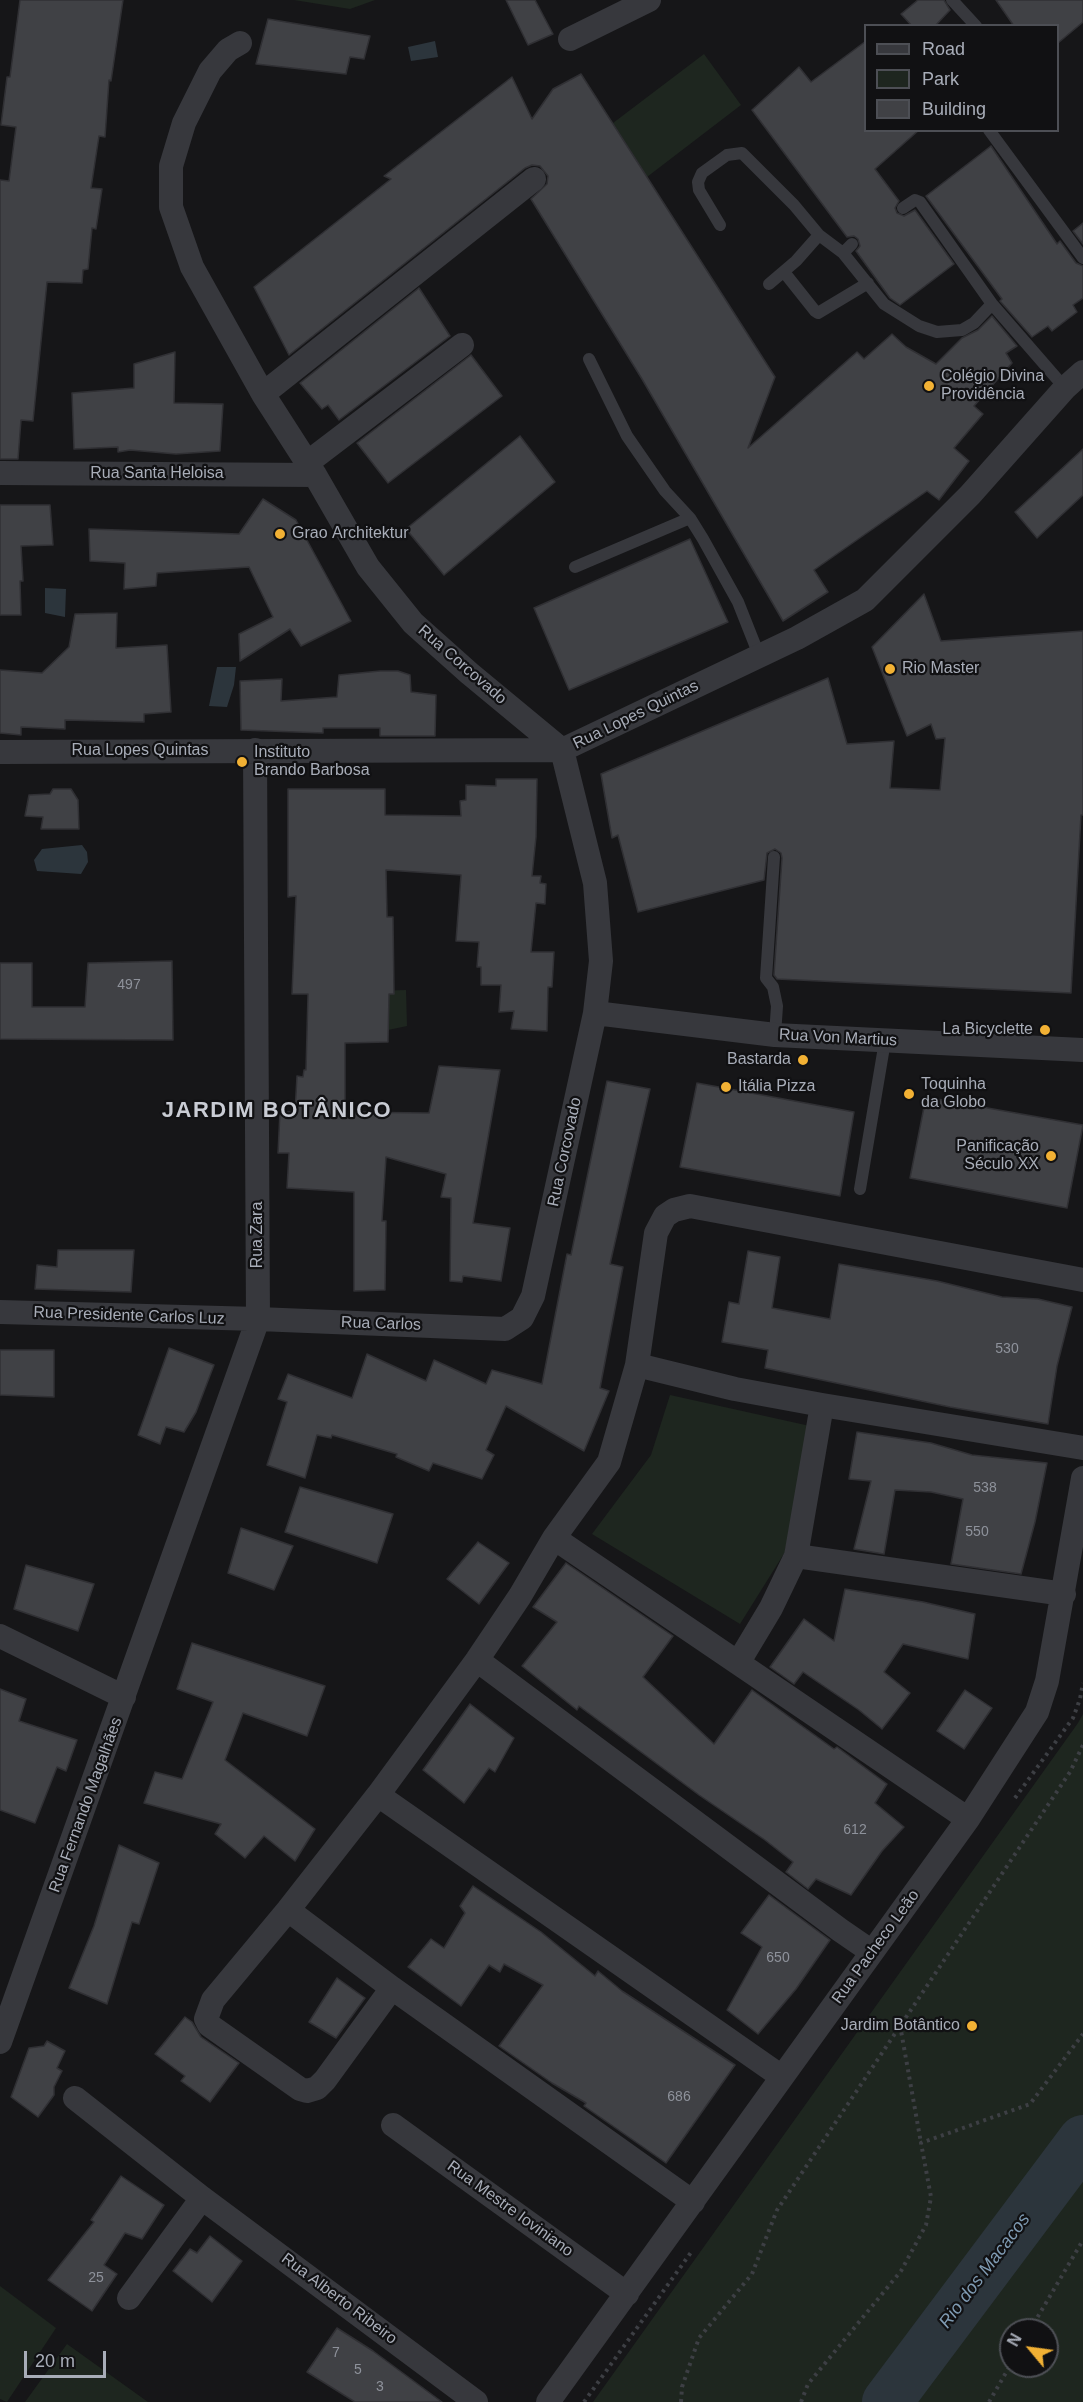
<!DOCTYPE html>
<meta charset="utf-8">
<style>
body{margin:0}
#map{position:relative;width:1083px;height:2402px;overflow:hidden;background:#161618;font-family:Arial,sans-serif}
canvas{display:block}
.legend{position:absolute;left:864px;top:24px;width:195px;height:108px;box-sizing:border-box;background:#111113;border:2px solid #4d4f55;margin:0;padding:8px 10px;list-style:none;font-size:18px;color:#a8adb8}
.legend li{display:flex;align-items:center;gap:12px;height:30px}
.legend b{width:30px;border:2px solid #4d4f55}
.north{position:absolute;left:999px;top:2318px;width:60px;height:60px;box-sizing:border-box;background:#111113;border:2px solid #4d4f55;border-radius:50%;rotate:299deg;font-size:16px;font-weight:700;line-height:24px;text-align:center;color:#a8adb8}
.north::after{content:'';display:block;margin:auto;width:21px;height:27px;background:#f2b134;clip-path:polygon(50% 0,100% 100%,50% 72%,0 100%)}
.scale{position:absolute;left:24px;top:2351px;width:82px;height:27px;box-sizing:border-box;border:3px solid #a8adb8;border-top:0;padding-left:8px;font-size:18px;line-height:21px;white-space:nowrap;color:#a8adb8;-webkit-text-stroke:4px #111113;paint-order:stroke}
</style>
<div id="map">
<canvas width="1083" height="2402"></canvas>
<ul class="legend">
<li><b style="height:8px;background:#37383d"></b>Road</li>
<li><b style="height:16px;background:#1e261f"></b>Park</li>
<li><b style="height:16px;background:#404145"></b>Building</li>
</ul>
<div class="north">N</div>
<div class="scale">20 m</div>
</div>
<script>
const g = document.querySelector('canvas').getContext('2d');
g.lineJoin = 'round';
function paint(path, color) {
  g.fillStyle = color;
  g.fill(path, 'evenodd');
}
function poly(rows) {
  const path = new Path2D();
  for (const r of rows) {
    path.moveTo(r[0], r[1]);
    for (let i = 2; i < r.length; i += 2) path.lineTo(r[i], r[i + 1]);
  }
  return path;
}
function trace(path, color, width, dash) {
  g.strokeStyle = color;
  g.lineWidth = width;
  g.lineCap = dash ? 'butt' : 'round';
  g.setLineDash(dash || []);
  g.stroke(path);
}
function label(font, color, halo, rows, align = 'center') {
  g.font = font + ' Arial,sans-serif';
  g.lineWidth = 4.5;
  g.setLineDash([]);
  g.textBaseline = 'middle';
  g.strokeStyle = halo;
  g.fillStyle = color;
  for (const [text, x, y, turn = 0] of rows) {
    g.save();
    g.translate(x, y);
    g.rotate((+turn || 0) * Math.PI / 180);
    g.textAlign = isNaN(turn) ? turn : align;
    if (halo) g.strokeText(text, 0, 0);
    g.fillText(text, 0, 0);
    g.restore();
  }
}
const green = poly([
 [294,0,375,0,350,9],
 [704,54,741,105,647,177,613,123],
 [406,990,407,1026,388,1030,314,1030,317,993],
 [670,1395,810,1426,785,1552,740,1624,592,1534,651,1455],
 [1083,1714,1083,2402,593,2402,1078,1723],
 [1011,2330,1047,2330,1047,2366,1011,2366],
 [0,2286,56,2328,7,2402,0,2399],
 [67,2344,148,2402,25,2402]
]);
const water = poly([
 [435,41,438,57,411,61,408,47],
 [45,588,66,589,65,617,45,613],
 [217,667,236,667,234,685,227,707,209,706],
 [82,845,87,852,88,862,81,874,37,871,34,860,42,849]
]);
const river = poly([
 [887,2402,1083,2140]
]);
const building = poly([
 [20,0,123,0,111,81,109,80,105,137,99,136,91,188,102,189,96,229,92,228,88,269,83,270,82,283,47,282,33,421,21,420,18,459,0,459,0,180,9,181,16,127,1,125,7,77,10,77,20,0],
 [506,0,535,0,553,34,528,45,506,0],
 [918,0,944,0,950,10,935,26,912,26,901,14,918,0],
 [996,0,1083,0,1083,22,1058,43,1058,26,1014,26,996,0],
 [268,19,370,36,364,59,350,57,346,74,256,64,268,19],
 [866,41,866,130,919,130,875,169,899,201,895,208,897,213,904,216,915,210,954,264,900,305,890,298,856,251,860,246,858,239,854,236,847,237,752,110,799,67,811,82,866,41],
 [581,74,775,377,748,448,857,352,864,359,892,334,906,347,936,364,962,338,978,330,992,316,1017,346,1006,353,1012,363,974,406,983,414,954,448,969,461,939,500,927,491,814,570,828,592,783,621,642,379,531,199,547,184,548,176,540,166,532,165,525,168,289,355,254,287,391,179,384,176,512,77,532,119,553,89,581,74],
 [991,146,1057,244,1060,241,1076,263,1083,266,1083,298,1073,305,1077,312,1052,331,1048,326,1032,337,1000,301,1002,299,926,196,991,146],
 [1083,223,1083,244,1073,231,1083,223],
 [419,288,450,336,339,420,328,405,322,409,300,383,419,288],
 [175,352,174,403,223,404,220,451,176,454,130,450,118,452,118,447,74,449,72,393,134,388,134,364,175,352],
 [471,355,502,396,388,483,357,443,471,355],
 [520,436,555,482,444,575,406,529,520,436],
 [1083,449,1083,495,1037,538,1015,512,1083,449],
 [263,499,296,520,351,621,301,646,290,629,240,661,239,634,273,617,249,567,157,573,156,586,124,589,125,563,90,561,89,529,239,534,263,499],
 [0,505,50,505,53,545,21,546,23,581,20,581,21,615,0,615,0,505],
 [690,539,728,622,569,690,534,608,690,539],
 [924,594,941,641,1083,631,1083,815,1081,815,1071,993,777,979,774,975,782,858,781,853,775,849,767,853,764,880,638,912,618,835,612,838,601,774,828,678,847,744,894,741,890,788,940,790,945,738,936,739,931,724,907,736,872,647,924,594],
 [117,613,116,648,167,645,171,712,144,714,144,722,65,720,65,729,21,727,21,735,0,733,0,670,42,673,69,647,75,614,117,613],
 [380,671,398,671,410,675,411,692,436,695,435,736,380,736,380,728,323,728,323,733,241,730,240,681,282,679,281,701,337,697,339,675,380,671],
 [496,779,537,779,536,837,532,876,541,876,540,883,546,884,545,904,536,903,531,952,554,952,552,987,548,987,547,1031,511,1029,514,1011,499,1012,501,985,481,985,481,967,477,967,479,942,456,941,461,875,386,870,387,917,393,917,394,994,389,994,388,1042,345,1043,345,1112,429,1113,439,1066,500,1070,473,1223,510,1228,501,1281,463,1276,462,1282,450,1281,451,1198,441,1197,446,1174,386,1157,382,1221,386,1221,385,1290,354,1291,354,1192,287,1188,289,1153,278,1153,280,1112,295,1112,297,1076,303,1077,304,1070,306,1070,308,994,292,994,296,896,288,897,288,789,385,789,385,815,461,816,460,801,466,800,466,785,496,786,496,779],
 [53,789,71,789,78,800,79,829,41,829,43,817,25,816,29,795,50,794,53,789],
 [172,961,173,1040,0,1039,0,963,32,963,32,1007,85,1007,88,963,172,961],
 [607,1081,650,1089,610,1264,623,1267,600,1388,609,1391,584,1451,506,1406,486,1450,494,1455,482,1479,433,1463,429,1471,396,1457,397,1454,332,1435,331,1438,317,1435,305,1478,267,1465,287,1402,278,1399,288,1374,352,1398,367,1354,426,1381,434,1360,486,1384,492,1370,542,1384,567,1254,571,1255,607,1081],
 [697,1083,854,1112,840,1196,680,1167,697,1083],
 [926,1097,1083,1125,1067,1208,910,1178,926,1097],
 [58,1250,134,1250,131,1292,35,1289,37,1265,57,1267,58,1250],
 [748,1251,780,1257,772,1308,830,1319,839,1264,937,1281,1002,1297,1038,1299,1072,1307,1057,1366,1048,1424,950,1407,765,1368,768,1350,722,1342,729,1302,739,1304,748,1251],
 [169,1348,214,1365,196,1412,184,1432,166,1427,160,1444,138,1435,169,1348],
 [0,1350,54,1350,54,1397,0,1395,0,1350],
 [857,1432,931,1443,972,1455,1047,1463,1035,1522,1021,1574,951,1564,963,1499,931,1492,895,1490,884,1554,854,1549,871,1481,849,1479,857,1432],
 [300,1487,393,1514,377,1563,285,1532,300,1487],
 [241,1528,293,1546,274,1590,228,1573,241,1528],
 [478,1542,509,1563,479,1604,447,1579,478,1542],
 [566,1563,673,1636,643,1677,714,1744,752,1690,834,1749,837,1747,887,1784,875,1803,904,1827,882,1851,851,1895,816,1879,808,1889,786,1872,793,1862,765,1840,699,1795,579,1706,577,1710,522,1666,557,1622,533,1607,566,1563],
 [26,1565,94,1584,78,1631,14,1609,26,1565],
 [845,1589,923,1602,975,1614,968,1659,903,1644,884,1672,910,1693,882,1729,859,1710,803,1672,794,1684,770,1667,804,1619,834,1641,845,1589],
 [192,1643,325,1686,307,1736,243,1713,225,1760,315,1829,295,1861,264,1836,245,1858,215,1834,221,1824,144,1803,155,1772,182,1779,213,1702,177,1689,192,1643],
 [0,1689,26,1699,19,1721,77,1740,66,1771,57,1767,35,1823,0,1810,0,1689],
 [965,1690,992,1708,964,1749,937,1731,965,1690],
 [470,1704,514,1738,495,1772,489,1768,464,1803,423,1770,470,1704],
 [119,1845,159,1863,139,1924,132,1922,107,2004,69,1988,94,1926,119,1845],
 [473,1886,541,1932,595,1976,598,1971,622,1991,735,2065,666,2163,584,2106,586,2103,552,2083,499,2046,543,1985,504,1964,500,1972,489,1965,461,2006,408,1967,431,1939,444,1948,465,1913,460,1906,473,1886],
 [769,1895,830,1940,796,1989,758,2034,727,2010,762,1947,741,1933,769,1895],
 [337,1978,365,1998,336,2038,309,2022,337,1978],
 [185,2017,192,2022,201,2037,239,2063,210,2102,181,2081,185,2076,155,2054,185,2017],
 [47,2041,65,2051,57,2068,62,2071,54,2087,54,2095,38,2117,11,2097,29,2048,44,2046,47,2041],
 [121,2176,164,2205,142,2239,125,2233,104,2265,117,2274,92,2311,48,2280,94,2222,91,2220,121,2176],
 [210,2236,242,2261,212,2302,173,2271,190,2249,197,2253,210,2236],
 [337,2328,373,2351,442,2402,355,2402,307,2372,337,2328]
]);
const path = poly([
 [1015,1798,1073,1718,1080,1699,1083,1683],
 [900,2025,921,2143],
 [1030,2330,1083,2240],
 [584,2402,692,2251],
 [681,2402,682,2387,699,2338,752,2274,777,2210,1070,1772,1083,1745],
 [801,2402,808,2384,901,2271,926,2225,931,2197,921,2143,1030,2104,1083,2034],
 [989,2402,1011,2364]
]);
const service = poly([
 [952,0,976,26],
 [989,130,1083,258],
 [903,208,915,200,920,202,992,304,1065,388],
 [720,225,699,190,698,182,702,173,727,155,742,153,794,205,819,235,796,261,769,284],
 [819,235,843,253,852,244],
 [843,253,884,304,919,326,937,332,962,330,974,323,992,304],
 [784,272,815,311,818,313,868,283],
 [589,359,627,436,665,491,690,518,703,539,738,602,759,655],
 [575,567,690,518],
 [774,857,766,978,773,987,777,1006,775,1035],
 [860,1189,885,1041]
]);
const minor = poly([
 [570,39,649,0],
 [263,394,534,179],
 [307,463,462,345],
 [0,473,315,475],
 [0,752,562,750,797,638,865,600,970,495,1065,388,1083,372],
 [595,1013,775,1035,1083,1050],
 [0,1312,258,1319,505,1329,522,1318,533,1296,595,1013,601,961,595,883,562,750,469,673,413,623,368,567,315,475,263,394,192,267,171,207,171,166,184,123,210,71,228,50,240,43],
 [637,1365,656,1233,665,1216,674,1210,690,1206,1083,1280],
 [554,1538,968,1819],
 [796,1556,1064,1594],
 [0,1636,124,1697],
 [477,1660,840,1930,872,1952],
 [738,1663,771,1608,796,1556,822,1405],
 [378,1795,782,2077],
 [288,1910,392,1988,693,2202],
 [392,1988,325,2080,317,2088,307,2091,300,2089,209,2025,206,2019,213,2000,288,1910,378,1795,477,1660,520,1596,554,1538,609,1462,637,1365,735,1389,822,1405,1083,1448],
 [0,2042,258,1319,255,750],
 [75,2098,202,2198,476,2402],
 [393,2125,627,2294],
 [129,2298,202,2198],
 [548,2402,968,1819,1037,1712,1047,1681,1083,1478]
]);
const markers = [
 [929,386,6,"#f2b134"],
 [280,534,6,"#f2b134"],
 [890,669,6,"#f2b134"],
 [242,762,6,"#f2b134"],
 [1045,1030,6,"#f2b134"],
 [803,1060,6,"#f2b134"],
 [726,1087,6,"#f2b134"],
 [909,1094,6,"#f2b134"],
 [1051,1156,6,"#f2b134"],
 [972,2026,6,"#f2b134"]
];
const numberNames = [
 ["497",129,985],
 ["530",1007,1349],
 ["538",985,1488],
 ["550",977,1532],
 ["612",855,1830],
 ["650",778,1958],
 ["686",679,2097],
 ["25",96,2278],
 ["7",336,2353],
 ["5",358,2370],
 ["3",380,2387]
];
const poiNames = [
 ["Colégio Divina",941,377],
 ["Providência",941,395],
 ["Grao Architektur",292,534],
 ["Rio Master",902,669],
 ["Instituto",254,753],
 ["Brando Barbosa",254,771],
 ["La Bicyclette",1033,1030,"right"],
 ["Bastarda",791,1060,"right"],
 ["Toquinha",921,1085],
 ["da Globo",921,1103],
 ["Itália Pizza",738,1087],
 ["Panificação",1039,1147,"right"],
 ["Século XX",1039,1165,"right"],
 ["Jardim Botântico",960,2026,"right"]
];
const streetNames = [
 ["Rua Santa Heloisa",157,474],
 ["Rua Corcovado",462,665,41],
 ["Rua Lopes Quintas",636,715,-26],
 ["Rua Lopes Quintas",140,751],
 ["Rua Von Martius",838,1038,3],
 ["Rua Corcovado",565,1152,-78],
 ["Rua Zara",258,1235,-90],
 ["Rua Presidente Carlos Luz",129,1316,2],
 ["Rua Carlos",381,1324,2],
 ["Rua Fernando Magalhães",86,1805,-70],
 ["Rua Pacheco Leão",876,1947,-54],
 ["Rua Mestre Ioviniano",510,2209,36],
 ["Rua Alberto Ribeiro",339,2299,37]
];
const waterNames = [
 ["Rio dos Macacos",985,2271,-53]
];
const districtNames = [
 ["JARDIM BOTÂNICO",277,1111]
];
paint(green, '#1e261f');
paint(water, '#2c353c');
trace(river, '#2c353c', 50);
paint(building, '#404145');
trace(building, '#303034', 1.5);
trace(path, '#3d3f44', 4, [3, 4.5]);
trace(service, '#37383d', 12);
trace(minor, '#37383d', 24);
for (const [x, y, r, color] of markers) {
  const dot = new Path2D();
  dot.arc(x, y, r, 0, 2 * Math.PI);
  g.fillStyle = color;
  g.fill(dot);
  trace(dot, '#111113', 2);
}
label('14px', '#8e929b', null, numberNames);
label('16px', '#a8adb8', '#111113', poiNames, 'left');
label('16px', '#a8adb8', '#111113', streetNames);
label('italic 18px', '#7f9bb3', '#111113', waterNames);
g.letterSpacing = '1.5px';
label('bold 22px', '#c9ccd4', '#111113', districtNames);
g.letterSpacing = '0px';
</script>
